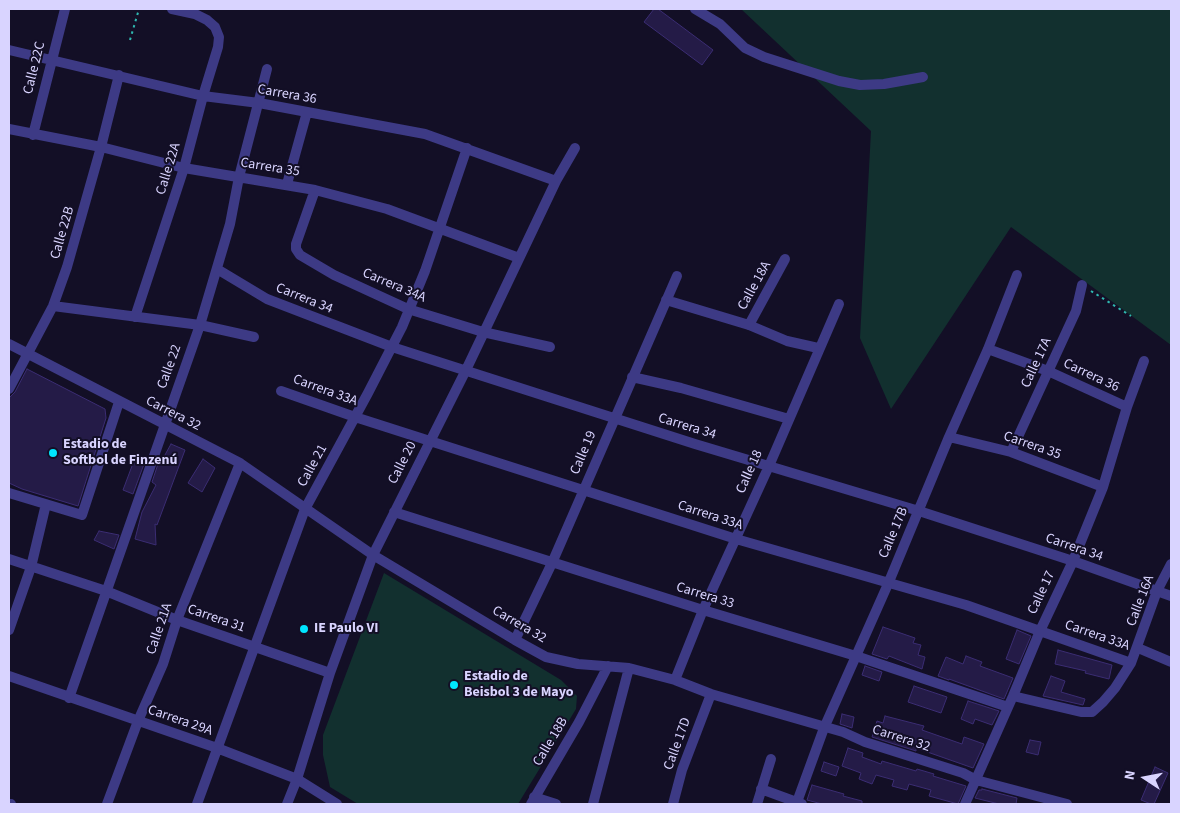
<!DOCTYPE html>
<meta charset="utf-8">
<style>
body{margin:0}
#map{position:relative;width:1180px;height:813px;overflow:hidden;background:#130f26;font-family:"Source Sans 3",sans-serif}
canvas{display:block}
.frame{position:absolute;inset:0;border:10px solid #d9d4ff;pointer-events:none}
.north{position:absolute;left:1120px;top:753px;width:50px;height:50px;-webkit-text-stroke:4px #130f26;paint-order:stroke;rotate:281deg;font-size:14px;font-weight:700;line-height:20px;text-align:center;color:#d9d4ff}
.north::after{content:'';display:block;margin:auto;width:18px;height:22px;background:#d9d4ff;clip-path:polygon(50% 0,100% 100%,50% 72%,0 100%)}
</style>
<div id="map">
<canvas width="1180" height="813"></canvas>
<div class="frame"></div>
<div class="north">N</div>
</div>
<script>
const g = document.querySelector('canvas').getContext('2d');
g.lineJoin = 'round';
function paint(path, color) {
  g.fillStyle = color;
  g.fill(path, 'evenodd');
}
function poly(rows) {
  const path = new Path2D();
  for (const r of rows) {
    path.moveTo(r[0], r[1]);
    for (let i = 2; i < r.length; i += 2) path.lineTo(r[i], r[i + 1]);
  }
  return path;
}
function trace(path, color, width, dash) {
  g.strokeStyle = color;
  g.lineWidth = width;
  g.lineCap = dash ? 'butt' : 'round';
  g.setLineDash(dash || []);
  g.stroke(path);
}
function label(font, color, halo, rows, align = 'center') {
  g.font = font + ' "Source Sans 3",sans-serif';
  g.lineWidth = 4;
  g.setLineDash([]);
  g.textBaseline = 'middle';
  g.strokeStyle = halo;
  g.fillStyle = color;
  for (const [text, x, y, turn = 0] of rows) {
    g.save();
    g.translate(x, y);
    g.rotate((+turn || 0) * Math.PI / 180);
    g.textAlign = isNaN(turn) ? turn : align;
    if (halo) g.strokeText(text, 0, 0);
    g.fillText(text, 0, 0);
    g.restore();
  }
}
const green = poly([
 [741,9,1171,9,1171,345,1011,227,891,409,860,338,871,131],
 [384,573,561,680,577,696,576,709,518,804,358,804,330,787,323,755,323,735]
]);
const building = poly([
 [654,9,658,9,713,50,702,65,644,22,654,9],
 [27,369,105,409,106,418,78,506,22,489,9,483,9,398,15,392,27,369],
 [171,444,185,450,157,525,155,524,156,545,135,539,142,512,156,485,152,482,158,464,160,464,171,444],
 [135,458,140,464,144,464,133,494,123,490,135,458],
 [203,459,215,468,202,492,188,483,203,459],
 [99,531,119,535,114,549,94,540,99,531],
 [883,627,915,638,913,643,921,645,918,655,925,657,922,669,889,656,887,659,872,654,883,627],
 [1017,630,1031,636,1019,664,1006,659,1017,630],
 [1058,650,1112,665,1109,679,1085,673,1086,671,1055,664,1058,650],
 [966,656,982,662,980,666,1013,678,1004,699,949,679,949,680,938,676,946,657,963,664,966,656],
 [865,666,882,672,879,681,862,675,865,666],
 [1051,676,1065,681,1061,692,1085,699,1083,705,1043,696,1051,676],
 [914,686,947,697,941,713,908,702,914,686],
 [968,701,999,711,992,725,975,719,973,724,961,719,968,701],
 [842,714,854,717,852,728,840,724,842,714],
 [885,716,924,726,922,730,962,744,964,737,984,744,973,768,916,748,916,751,872,737,877,721,883,723,885,716],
 [1030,740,1041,742,1038,755,1026,752,1030,740],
 [848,748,863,753,862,757,881,764,882,761,916,771,917,769,934,774,933,776,966,786,958,804,929,796,931,790,909,784,907,790,892,786,894,780,876,775,872,784,859,779,861,773,842,766,848,748],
 [824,762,839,767,836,776,821,771,824,762],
 [1155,767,1168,773,1154,804,1151,804,1141,800,1155,767],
 [812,785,844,794,843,796,862,801,862,804,822,804,807,800,812,785],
 [982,789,1017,798,1016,804,999,804,975,798,979,790,982,790,982,789]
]);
const path = poly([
 [130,40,139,9],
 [1091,291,1131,316]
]);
const minor = poly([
 [695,9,720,24,745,48,764,57,839,81,860,85,884,84,923,77],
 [9,50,203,96,259,103,425,134,556,181],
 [9,129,101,147,184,168,315,190,387,209,519,258],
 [33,135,65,9],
 [287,184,307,112],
 [315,190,296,244,296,249,300,255,334,275,408,309,483,332,550,347],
 [217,269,267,299,392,347,695,444,919,511,1073,561,1171,596],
 [666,300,749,325,787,341,818,348],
 [53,306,200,325,254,337],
 [135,317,184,168,203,96,218,47,219,37,215,27,207,20,195,14,172,9],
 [749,325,785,259],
 [9,344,240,463,373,555,515,640,546,657,578,664,629,668,675,680,711,694,843,732,865,742,963,773,976,780,1067,804],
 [988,349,1048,371,1127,407],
 [632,377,681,388,789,419],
 [9,389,53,306,67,267,101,147,119,75],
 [281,391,355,417,736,539,966,605,1131,663],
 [949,437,1011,452,1103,487],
 [1011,452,1076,311,1082,285],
 [9,493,82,515,119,402],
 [394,512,703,610,856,656,1008,707],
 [9,559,106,591,177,620,330,673],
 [9,630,31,567,46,504],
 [515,640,552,563,677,276],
 [1138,648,1171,662],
 [9,676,217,748,297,779,337,804],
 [675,680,703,610,769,466,839,304],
 [1013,696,1081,712,1092,712,1103,702,1115,688,1131,663,1157,591,1171,564],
 [69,698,200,325,230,224,239,177,267,69],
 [761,789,802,804],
 [534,797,556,804],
 [797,802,824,728,888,584,949,437,988,349,1017,275],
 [9,804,11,804],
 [107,804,138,721,163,664,177,620,240,463],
 [197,804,305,509,368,393,402,327,425,271,467,148],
 [287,804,297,779,330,673,373,555,466,370,556,181,575,148],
 [531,804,579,722,608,666],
 [593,804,629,668],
 [673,804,682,770,711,694],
 [757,804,771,759],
 [965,804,1013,696,1040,631,1073,561,1103,487,1127,407,1144,361]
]);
const markers = [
 [53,453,5,"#00e5ff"],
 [304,629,5,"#00e5ff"],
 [454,685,5,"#00e5ff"]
];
const streetNames = [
 ["Calle 22C",35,68,-76],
 ["Carrera 36",287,95,10],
 ["Carrera 35",270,168,9],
 ["Calle 22A",169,169,-73],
 ["Calle 22B",63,233,-74],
 ["Carrera 34A",394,286,23],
 ["Calle 18A",755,286,-61],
 ["Carrera 34",304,299,22],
 ["Calle 17A",1037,363,-65],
 ["Calle 22",170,367,-70],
 ["Carrera 36",1091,376,25],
 ["Carrera 33A",325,391,20],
 ["Carrera 32",173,414,27],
 ["Carrera 34",687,427,17],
 ["Carrera 35",1032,446,19],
 ["Calle 19",584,453,-67],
 ["Calle 20",403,463,-63],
 ["Calle 21",313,466,-61],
 ["Calle 18",750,472,-66],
 ["Carrera 33A",710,516,18],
 ["Calle 17B",894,533,-67],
 ["Carrera 34",1074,548,19],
 ["Calle 17",1042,593,-65],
 ["Carrera 33",705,596,17],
 ["Calle 16A",1141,601,-69],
 ["Carrera 31",216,619,19],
 ["Carrera 32",519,625,30],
 ["Calle 21A",160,629,-71],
 ["Carrera 33A",1097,636,19],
 ["Carrera 29A",180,721,19],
 ["Carrera 32",901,739,18],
 ["Calle 18B",551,742,-59],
 ["Calle 17D",678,744,-70]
];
const poiNames = [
 ["Estadio de",63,445],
 ["Softbol de Finzenú",63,461],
 ["IE Paulo VI",314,629],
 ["Estadio de",464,677],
 ["Beisbol 3 de Mayo",464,693]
];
paint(green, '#12302f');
paint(building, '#241b47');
trace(building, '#3b2d73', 1);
trace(path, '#2fb8b0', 2, [2.5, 4]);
trace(minor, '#3d3a85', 10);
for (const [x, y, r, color] of markers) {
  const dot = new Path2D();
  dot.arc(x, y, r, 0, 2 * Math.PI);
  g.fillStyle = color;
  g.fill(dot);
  trace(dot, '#130f26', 2);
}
label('14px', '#d9d4ff', '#130f26', streetNames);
label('bold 14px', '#d9d4ff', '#130f26', poiNames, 'left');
</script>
